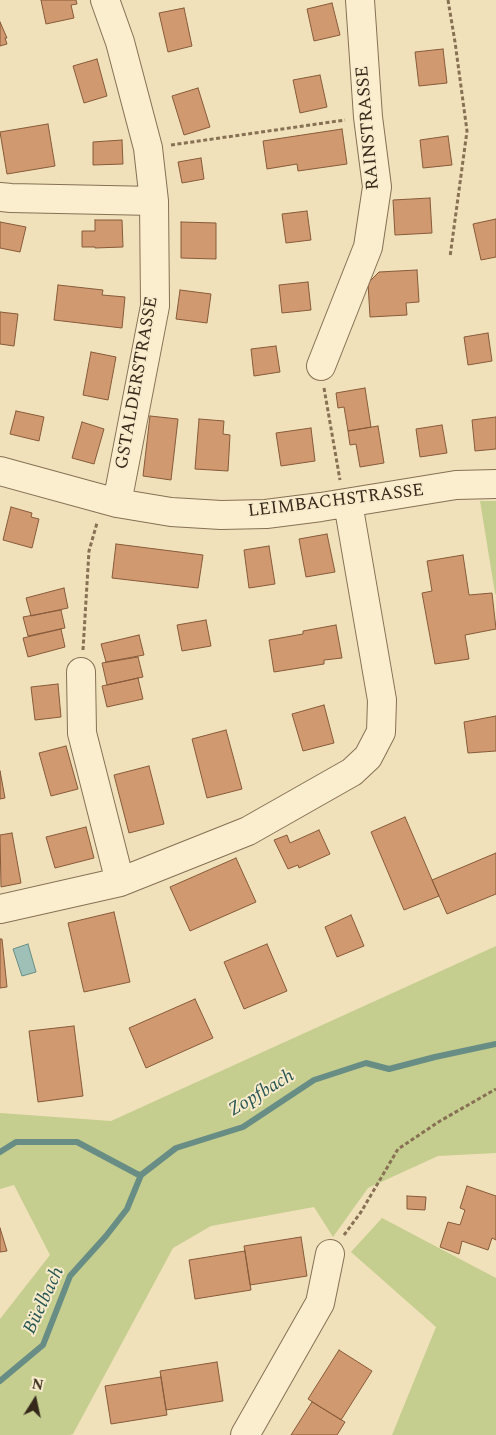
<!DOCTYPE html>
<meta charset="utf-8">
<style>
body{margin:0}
#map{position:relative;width:496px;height:1435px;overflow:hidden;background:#f0e1bb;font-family:Spectral,serif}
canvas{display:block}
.north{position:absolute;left:10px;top:1375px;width:50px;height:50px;-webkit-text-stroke:4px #f7ebcb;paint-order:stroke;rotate:10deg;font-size:14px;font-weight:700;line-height:20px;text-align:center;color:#35281a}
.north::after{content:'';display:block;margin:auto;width:18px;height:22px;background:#35281a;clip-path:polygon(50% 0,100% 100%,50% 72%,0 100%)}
</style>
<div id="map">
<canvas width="496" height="1435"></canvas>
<div class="north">N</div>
</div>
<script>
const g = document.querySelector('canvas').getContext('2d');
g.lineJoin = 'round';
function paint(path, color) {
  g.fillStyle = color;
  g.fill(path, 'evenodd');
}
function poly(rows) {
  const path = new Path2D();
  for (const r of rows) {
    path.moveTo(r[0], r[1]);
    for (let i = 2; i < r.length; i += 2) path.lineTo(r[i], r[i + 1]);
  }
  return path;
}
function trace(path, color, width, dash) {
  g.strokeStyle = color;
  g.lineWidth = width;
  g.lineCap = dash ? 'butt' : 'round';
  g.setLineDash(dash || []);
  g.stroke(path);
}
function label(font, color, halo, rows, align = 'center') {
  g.font = font + ' Spectral,serif';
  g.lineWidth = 4;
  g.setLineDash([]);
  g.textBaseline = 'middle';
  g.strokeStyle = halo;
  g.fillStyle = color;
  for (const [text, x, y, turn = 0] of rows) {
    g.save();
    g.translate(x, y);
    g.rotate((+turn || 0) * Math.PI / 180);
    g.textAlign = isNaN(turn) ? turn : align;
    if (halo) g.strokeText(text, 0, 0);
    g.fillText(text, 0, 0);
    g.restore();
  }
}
const green = poly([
 [480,501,496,501,496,595,495,593],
 [496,946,496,1153,438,1156,368,1188,333,1237,314,1207,211,1226,173,1248,73,1434,70,1435,0,1435,0,1319,50,1255,14,1185,0,1189,0,1113,111,1121],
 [382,1218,496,1278,496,1435,392,1435,436,1327,351,1252]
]);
const water = poly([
 [28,944,36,972,22,976,13,949,28,944]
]);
const stream = poly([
 [0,1152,16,1142,77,1142,137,1174,141,1175,176,1148,243,1127,314,1080,366,1063,389,1069,435,1057,496,1044],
 [0,1381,43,1345,70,1276,106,1236,127,1209,141,1175]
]);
const building = poly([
 [41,0,76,0,77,4,71,5,74,18,46,24,41,0],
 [332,3,340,35,314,41,307,9,332,3],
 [184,8,192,46,168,52,159,13,184,8],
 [0,22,7,38,5,38,7,44,0,46,0,22],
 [443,49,447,83,419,86,415,52,443,49],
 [97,59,107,96,84,103,73,66,97,59],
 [320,75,327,107,300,113,293,80,320,75],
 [198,88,210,127,184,135,172,96,198,88],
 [48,124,55,166,7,174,0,132,48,124],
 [342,129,347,164,298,171,297,164,267,169,263,141,342,129],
 [448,136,452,165,423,168,420,140,448,136],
 [122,140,123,164,93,165,93,142,122,140],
 [201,158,204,179,182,183,178,162,201,158],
 [430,198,432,233,395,235,393,200,430,198],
 [307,211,311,240,286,243,282,214,307,211],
 [496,219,496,257,481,260,473,224,496,219],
 [95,220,122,220,123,247,95,248,95,247,82,247,82,231,95,231,95,220],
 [0,222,26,227,20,252,0,248,0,222],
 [181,222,216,223,216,259,181,258,181,222],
 [417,270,419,302,406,303,407,315,370,317,368,283,379,272,417,270],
 [308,282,311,310,282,313,279,285,308,282],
 [58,285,103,290,102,295,125,297,122,328,54,320,58,285],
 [180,290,211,294,207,323,176,319,180,290],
 [0,312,18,314,14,346,0,344,0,312],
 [488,333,492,361,468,365,464,337,488,333],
 [276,346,280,372,254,376,251,349,276,346],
 [91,352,116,357,108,400,83,395,91,352],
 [365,388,371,427,348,431,344,407,338,408,336,393,365,388],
 [16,411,44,417,39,441,10,434,16,411],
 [150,416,178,419,171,480,143,476,150,416],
 [496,417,496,449,475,451,472,420,496,417],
 [199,419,224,421,223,434,230,435,228,471,195,469,199,419],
 [82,422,104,429,94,464,72,458,82,422],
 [442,425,447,453,420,457,416,429,442,425],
 [378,426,384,463,360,467,356,444,350,445,348,431,378,426],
 [311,428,315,461,281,466,276,433,311,428],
 [11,507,32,513,31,517,39,519,32,548,3,540,11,507],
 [327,534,335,572,306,577,299,539,327,534],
 [116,544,203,555,198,588,112,578,116,544],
 [269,546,275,584,249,588,244,550,269,546],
 [463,555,469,595,492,593,496,629,465,635,469,659,435,664,422,593,432,591,427,561,463,555],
 [64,588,68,608,31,616,26,598,64,588],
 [61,610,65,628,28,636,23,617,61,610],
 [206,620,211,646,182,651,177,625,206,620],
 [336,625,342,658,324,660,324,664,274,672,269,640,303,634,303,631,336,625],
 [61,629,65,647,28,657,23,638,61,629],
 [139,635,144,655,106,662,101,644,139,635],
 [138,657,143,677,107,685,102,663,138,657],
 [138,678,143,699,107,707,102,686,138,678],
 [58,684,61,717,35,720,31,687,58,684],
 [324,705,334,743,303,751,292,714,324,705],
 [496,716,496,751,468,753,464,722,496,716],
 [226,730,242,789,207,798,192,739,226,730],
 [66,746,78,789,51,796,39,753,66,746],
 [149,766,164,824,129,833,114,775,149,766],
 [0,771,5,798,0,799,0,771],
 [405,817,439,896,404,910,371,832,405,817],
 [86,827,94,858,55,868,46,837,86,827],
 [319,830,330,854,299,868,298,865,288,869,274,840,287,835,290,843,319,830],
 [12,833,21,883,1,887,0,835,12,833],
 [496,853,496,894,447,914,432,880,496,853],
 [236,858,256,902,190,931,170,887,236,858],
 [114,912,130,982,84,992,68,923,114,912],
 [351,915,364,946,337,957,325,927,351,915],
 [0,939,2,939,7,987,0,988,0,939],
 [267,944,287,991,244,1009,224,962,267,944],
 [195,999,213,1038,146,1068,129,1028,195,999],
 [74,1026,83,1096,38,1102,29,1031,74,1026],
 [467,1186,496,1196,496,1240,492,1238,488,1250,462,1241,459,1254,440,1247,448,1222,460,1225,465,1210,460,1208,467,1186],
 [407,1196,426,1197,425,1210,407,1209,407,1196],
 [0,1228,7,1251,0,1252,0,1228],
 [301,1237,307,1276,250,1285,244,1246,301,1237],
 [245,1251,251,1290,195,1299,189,1260,245,1251],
 [339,1350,372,1371,341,1420,308,1399,339,1350],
 [217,1362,223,1401,166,1410,160,1371,217,1362],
 [161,1377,167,1415,111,1424,105,1386,161,1377],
 [312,1402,345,1422,337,1435,291,1435,312,1402]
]);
const path = poly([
 [448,0,455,42,467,131,450,257],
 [171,145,345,120],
 [324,388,340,480],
 [83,650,89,551,97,523],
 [344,1235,361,1212,398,1149,440,1121,496,1089]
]);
const minor = poly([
 [105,0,120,42,148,148,154,201,155,306,117,503],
 [0,197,11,198,154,201],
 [321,366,368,247,377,187,368,117,360,0],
 [0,471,117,503,171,512,221,515,266,514,321,507,456,485,496,484],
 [81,672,82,733,120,882],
 [0,909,120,882,248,831,352,772,368,757,381,732,382,700,348,503],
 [245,1435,320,1303,330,1254]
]);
const streetNames = [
 ["RAINSTRASSE",369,128,-95],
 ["GSTALDERSTRASSE",138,383,-80],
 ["LEIMBACHSTRASSE",336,502,-7]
];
const waterNames = [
 ["Zopfbach",262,1094,-31],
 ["Büelbach",45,1301,-65]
];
paint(green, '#c5cd8f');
paint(water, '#9fc0b7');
trace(water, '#678d85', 1);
trace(stream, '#678d85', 6);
paint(building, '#d0996f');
trace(building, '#875a39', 1);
trace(minor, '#877054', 30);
trace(path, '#877054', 3, [4, 2.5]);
trace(minor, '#faeece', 28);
label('18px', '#35281a', '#f7ebcb', streetNames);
label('italic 19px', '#285654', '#f7ebcb', waterNames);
</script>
